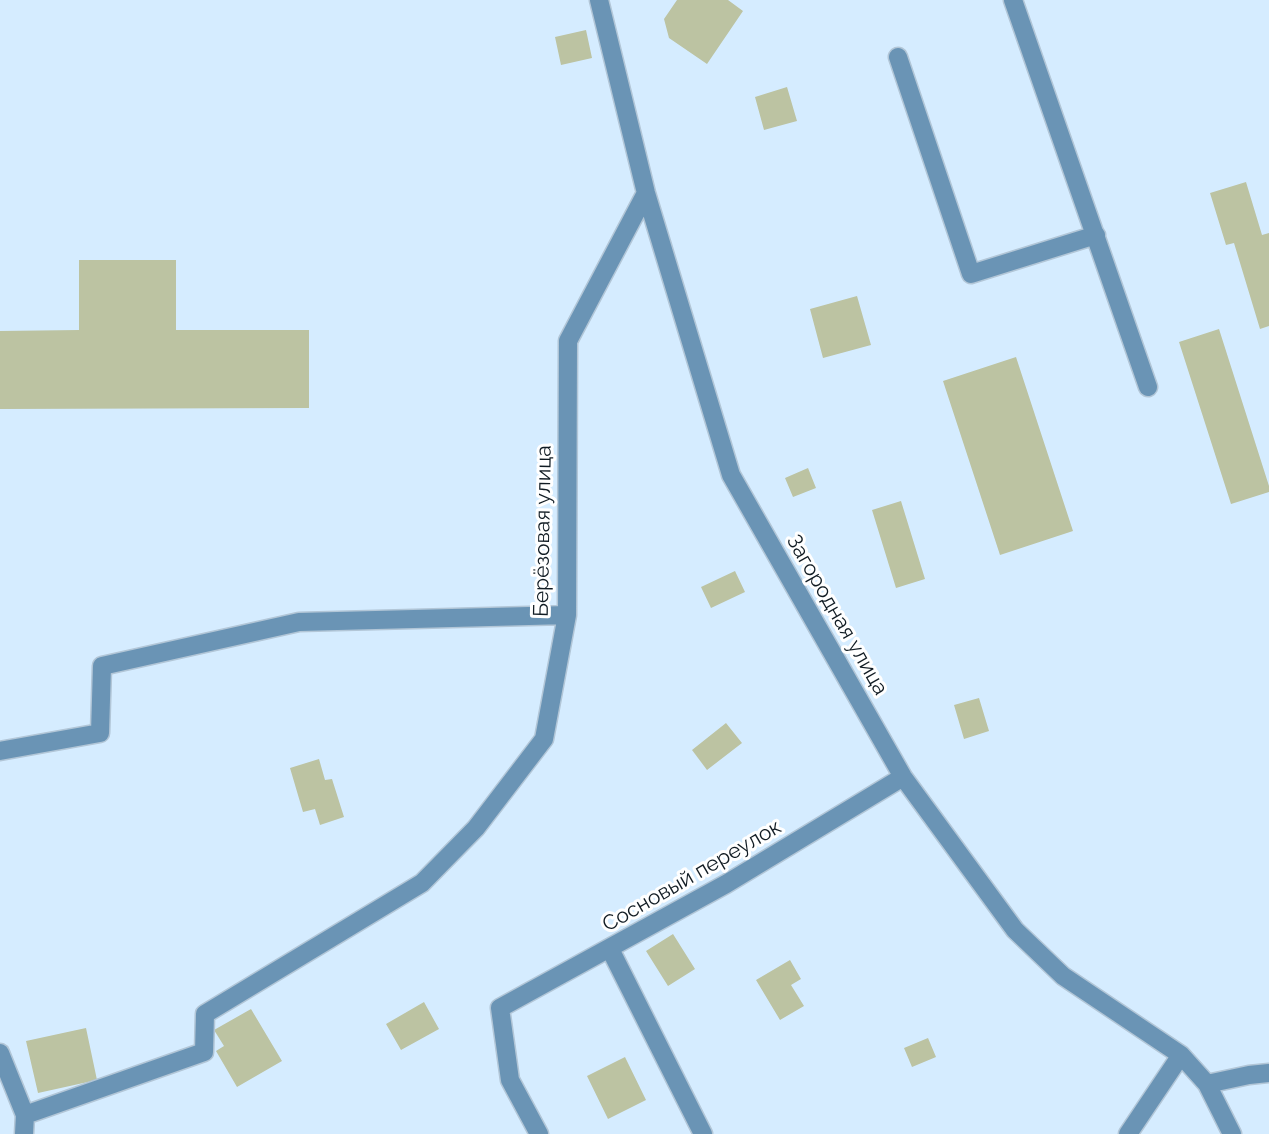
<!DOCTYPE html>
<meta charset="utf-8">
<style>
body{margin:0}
canvas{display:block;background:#d5ecff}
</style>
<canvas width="1269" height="1134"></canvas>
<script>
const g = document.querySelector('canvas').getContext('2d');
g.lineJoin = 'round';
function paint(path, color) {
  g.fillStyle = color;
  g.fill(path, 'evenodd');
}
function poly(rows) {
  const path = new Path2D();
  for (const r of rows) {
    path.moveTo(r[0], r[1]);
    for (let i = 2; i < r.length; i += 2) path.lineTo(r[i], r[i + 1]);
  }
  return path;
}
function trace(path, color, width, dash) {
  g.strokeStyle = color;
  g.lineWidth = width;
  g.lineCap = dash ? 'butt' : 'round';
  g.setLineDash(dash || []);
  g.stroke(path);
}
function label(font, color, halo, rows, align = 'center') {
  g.font = font + ' Raleway,sans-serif';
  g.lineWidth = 6;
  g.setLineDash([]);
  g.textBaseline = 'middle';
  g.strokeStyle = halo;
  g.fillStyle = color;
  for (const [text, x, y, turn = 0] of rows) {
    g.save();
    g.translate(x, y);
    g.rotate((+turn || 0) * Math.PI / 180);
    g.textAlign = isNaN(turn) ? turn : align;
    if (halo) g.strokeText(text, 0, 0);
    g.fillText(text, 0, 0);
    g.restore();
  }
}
const building = poly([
 [677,0,728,0,743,11,707,64,669,38,664,19],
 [586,30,592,58,561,65,555,37],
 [787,87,797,121,764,130,755,97],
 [1246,182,1262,235,1269,233,1269,326,1260,329,1234,243,1226,245,1210,193],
 [79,260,176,260,176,330,309,330,309,408,0,409,0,331,79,330],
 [857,296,871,345,823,358,810,309],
 [1219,329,1269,486,1269,492,1231,504,1179,342],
 [1016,357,1073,531,1000,555,943,381],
 [808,468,816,488,793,497,785,478],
 [901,501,925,579,896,588,872,510],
 [735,571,745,592,711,608,701,587],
 [979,698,989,731,964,739,954,705],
 [726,723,742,743,707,770,692,750],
 [319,759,325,780,332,779,344,817,320,825,315,809,303,812,290,768],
 [673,934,695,969,668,986,646,951],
 [790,960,801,979,791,985,804,1006,780,1020,756,980],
 [424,1002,439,1029,401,1050,386,1024],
 [251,1009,282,1061,237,1087,216,1051,224,1046,214,1030],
 [86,1028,97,1080,38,1093,26,1041],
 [928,1038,936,1057,912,1067,904,1048],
 [625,1057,646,1100,608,1119,587,1076]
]);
const minor = poly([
 [599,0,646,193,731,475,903,777,1015,930,1063,976,1181,1055,1207,1084,1232,1134],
 [1013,0,1148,387],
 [898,57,971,274,1096,235],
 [0,751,100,733,102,666,299,622,567,615],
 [610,949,703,1134],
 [0,1053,25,1115,24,1134],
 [1207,1084,1249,1075,1269,1073],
 [25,1115,204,1052,205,1014,422,883,476,828,544,739,567,615,568,341,646,193],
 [539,1134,510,1080,500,1008,726,884,903,777],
 [1128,1134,1181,1055]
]);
const streetNames = [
 ["Берёзовая улица",543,531,-89],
 ["Загородная улица",837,615,60],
 ["Сосновый переулок",692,876,-30]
];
paint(building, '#bcc3a2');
trace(minor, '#b2c6d7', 21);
trace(minor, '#6a94b5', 18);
label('21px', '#101b23', '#fff', streetNames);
</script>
